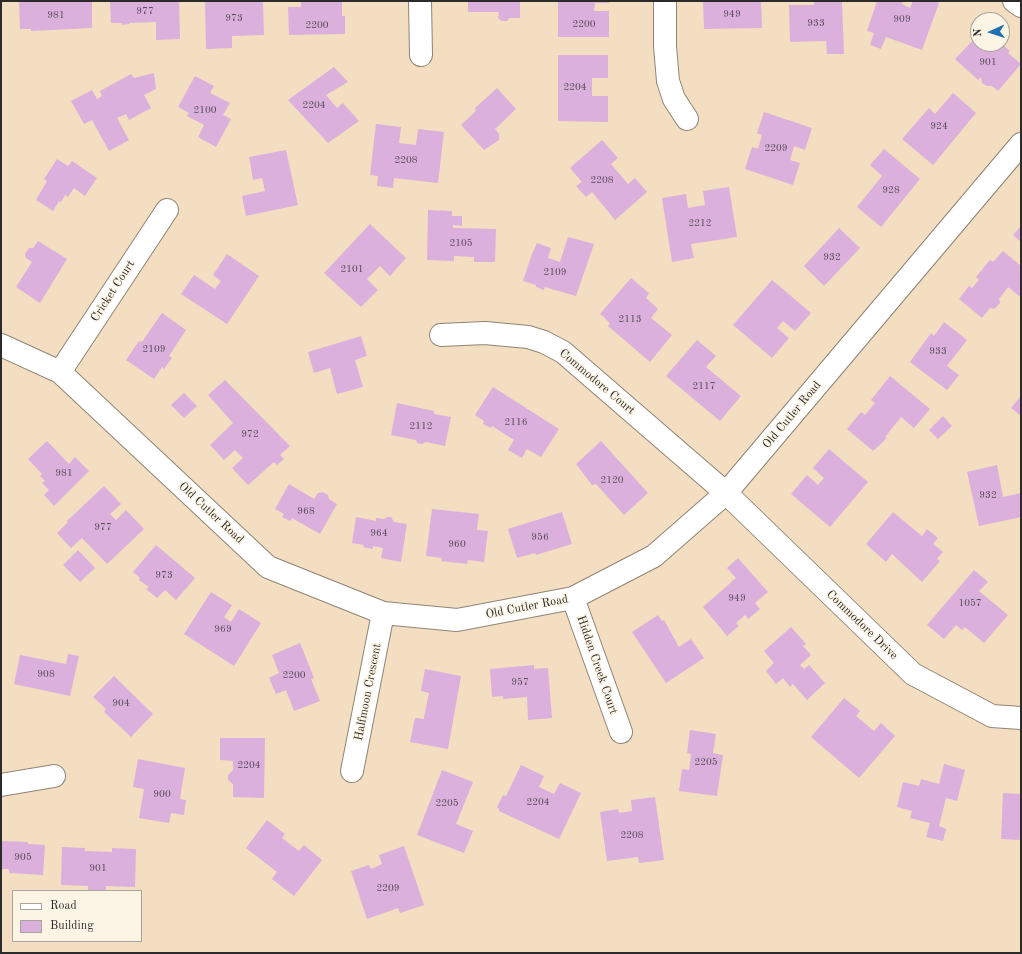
<!DOCTYPE html>
<style>
body{margin:0}
#map{position:relative;width:1022px;height:954px;overflow:hidden;background:#f3dec1;font-family:"Old Standard TT",serif}
canvas{display:block}
.frame{position:absolute;inset:0;border:2px solid #2b2b2b;pointer-events:none}
.legend{position:absolute;left:12px;top:890px;width:130px;height:52px;box-sizing:border-box;background:#fcf5e5;border:1px solid #a8a49b;margin:0;padding:5px 7px;list-style:none;font-size:12px;color:#2b2b2b}
.legend li{display:flex;align-items:center;gap:8px;height:20px}
.legend b{width:20px;border:1px solid #a8a49b}
.north{position:absolute;left:970px;top:12px;width:40px;height:40px;box-sizing:border-box;background:#fcf5e5;border:1px solid #a8a49b;border-radius:50%;rotate:267deg;font-size:11px;font-weight:700;line-height:16px;text-align:center;color:#2b2b2b}
.north::after{content:'';display:block;margin:auto;width:14px;height:18px;background:#1f6fb2;clip-path:polygon(50% 0,100% 100%,50% 72%,0 100%)}
</style>
<div id="map">
<canvas width="1022" height="954"></canvas>
<div class="frame"></div>
<ul class="legend">
<li><b style="height:5px;background:#fff"></b>Road</li>
<li><b style="height:11px;background:#dbb0dd"></b>Building</li>
</ul>
<div class="north">N</div>
</div>
<script>
const g = document.querySelector('canvas').getContext('2d');
g.lineJoin = 'round';
function paint(path, color) {
  g.fillStyle = color;
  g.fill(path, 'evenodd');
}
function poly(rows) {
  const path = new Path2D();
  for (const r of rows) {
    path.moveTo(r[0], r[1]);
    for (let i = 2; i < r.length; i += 2) path.lineTo(r[i], r[i + 1]);
  }
  return path;
}
function trace(path, color, width, dash) {
  g.strokeStyle = color;
  g.lineWidth = width;
  g.lineCap = dash ? 'butt' : 'round';
  g.setLineDash(dash || []);
  g.stroke(path);
}
function label(font, color, halo, rows, align = 'center') {
  g.font = font + ' "Old Standard TT",serif';
  g.lineWidth = 3;
  g.setLineDash([]);
  g.textBaseline = 'middle';
  g.strokeStyle = halo;
  g.fillStyle = color;
  for (const [text, x, y, turn = 0] of rows) {
    g.save();
    g.translate(x, y);
    g.rotate((+turn || 0) * Math.PI / 180);
    g.textAlign = isNaN(turn) ? turn : align;
    if (halo) g.strokeText(text, 0, 0);
    g.fillText(text, 0, 0);
    g.restore();
  }
}
const building = poly([
 [19,1,92,1,92,28,31,31,31,29,20,29],
 [110,1,179,1,180,39,156,40,156,22,129,23,129,24,122,25,122,23,111,23],
 [205,1,263,1,264,35,232,36,232,48,206,49],
 [301,1,342,1,342,16,345,16,345,34,289,35,288,7,301,7],
 [468,1,520,1,520,18,509,18,507,21,502,21,498,18,499,12,468,12],
 [558,1,609,1,609,3,595,3,594,11,609,11,609,37,558,37],
 [703,1,761,1,762,28,704,29],
 [814,1,842,1,844,54,827,54,826,41,790,42,789,5,814,5],
 [877,1,903,1,902,4,910,8,913,1,934,1,939,3,922,50,886,37,881,49,870,45,874,33,867,31],
 [978,35,978,44,1002,44,1010,51,1008,53,1021,64,998,91,992,86,987,86,982,83,981,77,978,80,955,59],
 [558,55,608,55,608,78,592,78,592,96,608,96,608,122,558,121],
 [334,67,348,82,326,95,337,108,343,103,359,121,328,143,288,100],
 [154,73,156,89,144,95,151,108,129,120,126,114,117,118,129,140,109,151,92,120,84,124,71,101,92,90,97,99,102,96,100,91,131,74,134,78],
 [195,76,214,86,210,93,230,103,223,115,231,119,216,147,198,137,204,125,187,116,189,113,178,107],
 [497,88,516,109,495,129,499,134,499,140,484,150,461,125,476,111,475,108],
 [953,93,976,113,933,165,902,139,929,108,935,114],
 [764,112,812,128,805,150,794,146,790,160,800,163,793,185,745,169,752,147,758,149,762,135,757,133],
 [376,124,401,127,399,143,416,145,418,129,444,132,438,183,394,178,393,188,377,186,378,176,370,175],
 [602,140,618,158,611,164,628,184,635,178,647,192,615,220,592,192,586,197,576,186,582,182,570,168],
 [884,149,920,179,881,227,857,207,882,176,870,165],
 [286,150,298,205,246,216,242,196,265,191,262,178,253,180,249,157],
 [57,159,68,166,72,161,97,178,85,196,74,188,68,197,65,195,61,202,59,201,53,211,36,200,47,181,44,179],
 [729,187,737,237,691,244,694,258,672,262,662,198,686,194,688,208,705,205,703,191],
 [428,210,452,211,452,216,462,216,462,226,453,225,453,228,496,229,495,262,474,262,474,257,454,256,454,261,427,260],
 [370,224,406,258,390,276,380,266,367,279,378,290,361,307,324,273],
 [1021,226,1021,242,1013,235],
 [839,228,860,248,824,286,804,266],
 [568,237,594,244,576,296,545,287,544,290,536,287,536,285,523,281,532,254,537,243,551,248,548,258,560,262],
 [38,241,67,259,40,303,16,287,32,262,26,258,25,254,29,248,33,248],
 [1003,251,1021,266,1021,294,1019,296,1008,287,999,299,1000,303,994,309,990,308,982,318,959,299,969,286,972,288,979,280,976,277,990,260,993,262],
 [227,254,259,276,227,324,181,294,194,275,215,289,221,281,213,275],
 [631,278,649,293,646,298,658,309,651,318,672,335,650,362,608,326,610,323,600,314],
 [772,280,811,313,795,331,783,321,777,328,789,338,772,358,733,325],
 [162,313,186,330,169,356,172,358,164,369,162,367,154,379,126,360,139,341,142,342],
 [944,322,967,340,947,366,959,375,947,390,910,362,931,333,934,336],
 [361,336,367,356,355,360,363,387,337,394,330,368,314,373,308,352],
 [697,340,716,356,706,367,741,396,720,421,666,376],
 [890,376,930,409,914,428,901,417,885,437,887,438,873,451,847,429,861,412,865,415,875,403,871,400],
 [225,380,290,446,280,455,284,459,277,465,274,462,248,485,232,468,243,458,235,450,224,460,210,445,233,423,208,395],
 [493,387,559,429,541,457,527,449,522,458,508,450,514,440,492,426,491,428,483,424,484,421,475,415],
 [184,393,197,406,184,418,171,405],
 [1021,396,1021,416,1011,408],
 [397,403,434,411,434,414,451,417,445,446,426,442,422,444,417,443,416,440,391,435],
 [943,416,952,426,938,439,929,430],
 [47,441,69,464,75,457,89,471,54,506,44,495,49,490,42,483,45,481,40,476,42,474,28,459],
 [601,441,648,493,624,515,596,484,592,485,576,464],
 [829,449,868,482,830,527,791,494,807,475,818,485,824,478,813,468],
 [997,465,1003,497,1021,493,1021,517,979,526,967,472],
 [289,484,314,499,318,493,323,492,328,495,329,499,337,504,320,534,292,518,290,521,282,517,284,514,275,509],
 [104,486,121,504,110,514,116,520,126,510,144,529,107,564,82,538,71,548,57,533,68,522,67,521],
 [432,509,479,514,477,530,488,531,484,562,468,560,467,564,441,561,442,558,426,556],
 [562,512,572,544,536,555,535,553,517,558,508,529],
 [893,512,922,536,927,529,938,538,933,544,943,552,937,559,940,561,922,582,892,554,886,562,866,544],
 [356,517,376,521,376,518,384,519,387,517,391,517,394,522,407,524,401,562,381,558,383,548,373,546,373,549,363,547,364,545,352,543],
 [156,545,195,578,176,600,165,590,157,598,146,589,149,587,139,580,140,578,133,572],
 [78,550,95,568,80,582,63,565],
 [738,558,768,592,755,603,760,609,748,619,745,615,736,623,739,626,727,636,703,607,736,578,727,568],
 [974,570,988,582,979,591,1008,615,984,643,965,627,962,630,956,625,944,639,927,625],
 [211,592,232,605,224,617,231,622,239,609,261,623,234,666,184,634],
 [658,615,662,621,664,620,679,647,691,639,704,658,666,683,632,632],
 [791,627,806,644,803,646,811,655,800,665,804,669,809,665,825,683,807,700,793,684,790,687,783,678,776,684,766,671,774,663,764,651],
 [300,643,314,678,311,679,320,701,294,711,286,690,276,694,269,678,279,673,272,655],
 [68,654,79,656,70,696,14,684,20,655,66,664],
 [534,665,534,669,548,668,552,718,528,720,527,697,503,699,503,696,492,697,490,669],
 [425,669,461,676,448,749,410,742,415,718,424,719,424,717,429,693,421,691],
 [114,676,153,714,131,737,104,712,106,709,93,697],
 [844,698,860,711,856,716,874,731,881,723,895,736,859,778,811,737],
 [690,730,716,734,713,753,723,755,717,796,679,791,682,769,689,770,691,754,687,753],
 [220,738,265,738,264,798,233,797,233,784,228,780,228,775,233,770,233,761,220,760],
 [138,759,185,768,180,799,186,800,184,815,171,813,169,823,139,818,144,789,133,787],
 [944,764,965,770,957,801,946,798,939,826,946,829,943,841,926,837,930,823,910,818,912,811,897,807,903,782,919,786,921,779,939,784],
 [521,765,544,776,539,787,554,794,560,783,581,793,559,839,499,811,499,809,497,807,503,795,506,796],
 [442,770,473,782,456,824,473,831,464,853,417,835],
 [1003,793,1021,794,1021,840,1001,839],
 [655,797,664,860,639,863,638,857,607,861,600,812,618,809,619,813,632,811,631,800],
 [267,820,285,834,282,838,299,851,304,845,322,860,294,896,272,879,277,872,246,848],
 [1,841,28,842,28,844,45,845,43,875,9,873,9,869,1,869],
 [404,846,424,905,400,913,398,908,367,919,351,871,369,865,371,869,382,864,379,855],
 [62,847,85,848,85,851,112,852,112,848,136,849,135,887,106,886,106,891,88,891,88,886,61,885]
]);
const minor = poly([
 [420,1,421,55],
 [665,1,665,46,668,81,674,99,687,119],
 [1014,1,1021,6],
 [441,335,485,333,528,337,544,342,563,352,726,493,913,674,992,716,1021,718],
 [1,345,60,372,268,567,383,613,457,620,573,598,654,556,726,493,1021,144],
 [60,372,167,210],
 [573,598,621,732],
 [352,771,383,613],
 [1,785,54,776]
]);
const numberNames = [
 ["977",145,11],
 ["949",732,14],
 ["981",56,15],
 ["973",234,18],
 ["909",902,19],
 ["933",816,23],
 ["2200",584,24],
 ["2200",317,25],
 ["901",988,62],
 ["2204",575,87],
 ["2204",314,105],
 ["2100",205,110],
 ["924",939,126],
 ["2209",776,148],
 ["2208",406,160],
 ["2208",602,180],
 ["928",891,190],
 ["2212",700,223],
 ["2105",461,243],
 ["932",832,257],
 ["2101",352,269],
 ["2109",555,272],
 ["2113",630,319],
 ["2109",154,349],
 ["933",938,351],
 ["2117",704,386],
 ["2116",516,422],
 ["2112",421,426],
 ["972",250,434],
 ["981",64,473],
 ["2120",612,480],
 ["932",988,495],
 ["968",306,511],
 ["977",103,527],
 ["964",379,533],
 ["956",540,537],
 ["960",457,544],
 ["973",164,575],
 ["949",737,598],
 ["1057",970,603],
 ["969",223,629],
 ["908",46,674],
 ["2200",294,675],
 ["957",520,682],
 ["904",121,703],
 ["2205",706,762],
 ["2204",249,765],
 ["900",162,794],
 ["2204",538,802],
 ["2205",447,803],
 ["2208",632,835],
 ["905",23,857],
 ["901",98,868],
 ["2209",388,888]
];
const streetNames = [
 ["Cricket Court",113,291,-57],
 ["Commodore Court",597,382,40],
 ["Old Cutler Road",792,415,-50],
 ["Old Cutler Road",211,513,43],
 ["Old Cutler Road",527,607,-11],
 ["Commodore Drive",862,625,44],
 ["Hidden Creek Court",597,665,71],
 ["Halfmoon Crescent",368,692,-79]
];
paint(building, '#dbb0dd');
trace(minor, '#8f8476', 24);
trace(minor, '#fff', 22);
label('10px', '#574c58', null, numberNames);
label('12px', '#2b2b2b', '#fcf5e5', streetNames);
</script>
